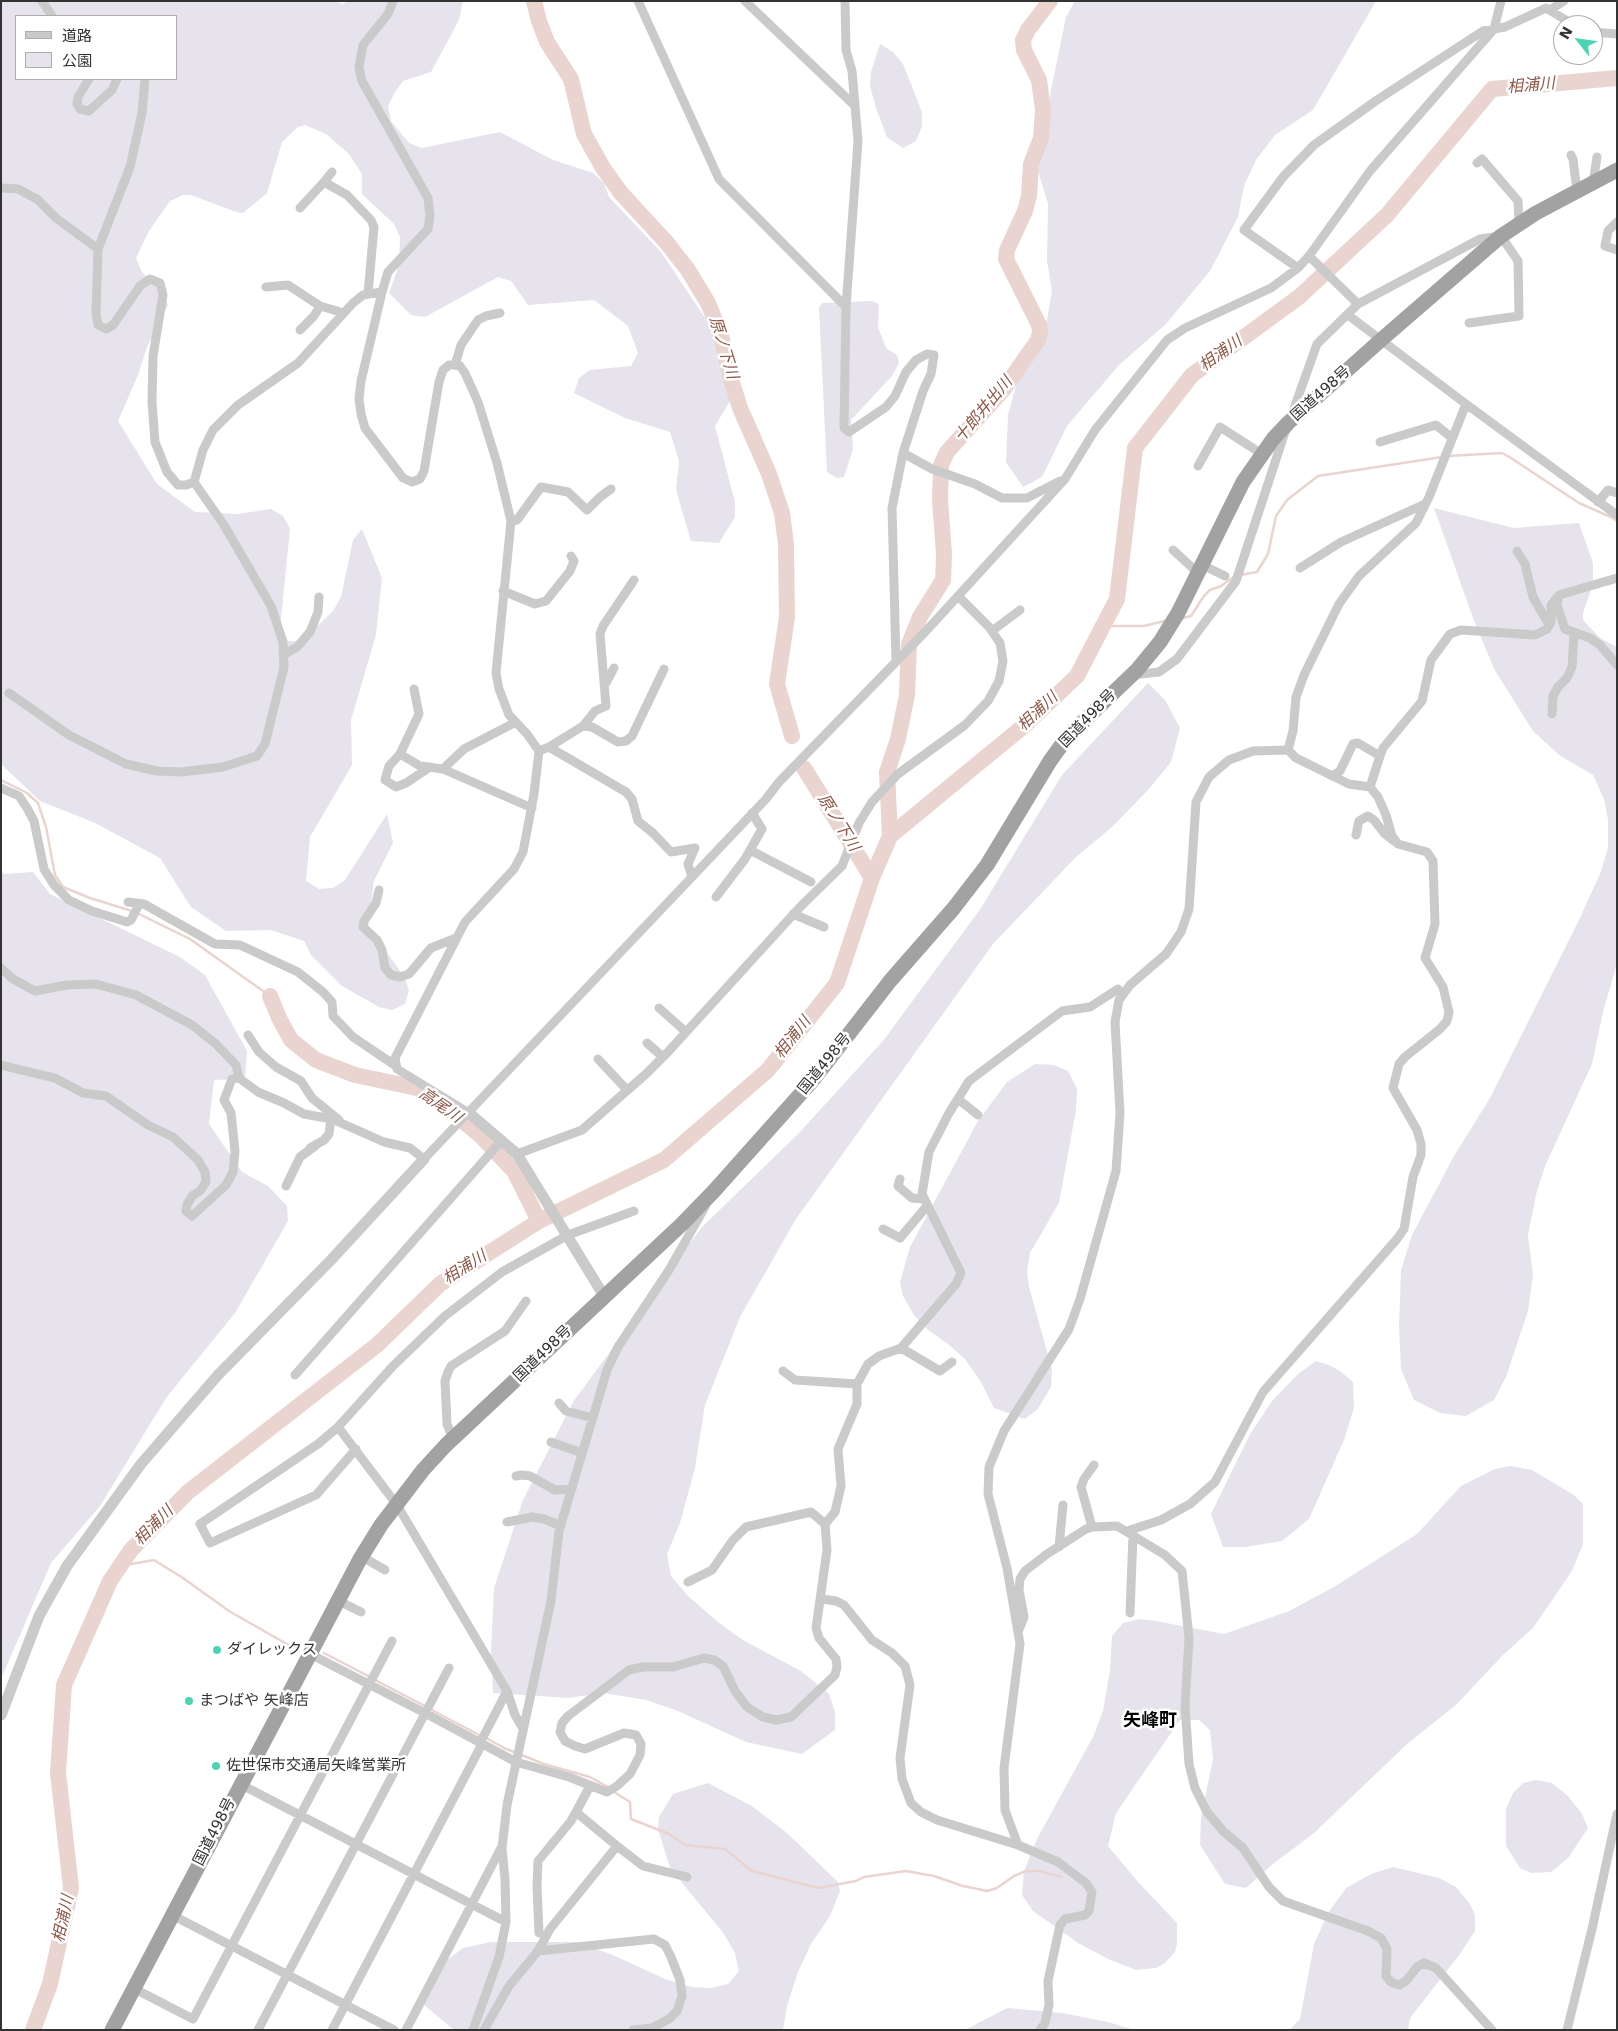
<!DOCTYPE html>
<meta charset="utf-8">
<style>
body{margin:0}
#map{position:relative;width:1618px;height:2031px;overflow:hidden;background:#fff;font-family:"DejaVu Sans","Noto Sans JP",sans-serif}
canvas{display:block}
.frame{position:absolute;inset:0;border:2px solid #333;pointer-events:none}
.legend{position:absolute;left:15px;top:15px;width:162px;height:65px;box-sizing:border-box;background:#fff;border:1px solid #adadad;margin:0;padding:6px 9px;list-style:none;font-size:15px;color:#333}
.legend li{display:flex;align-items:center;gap:10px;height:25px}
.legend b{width:25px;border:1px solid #adadad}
.north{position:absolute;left:1553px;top:15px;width:50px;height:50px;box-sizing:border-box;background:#fff;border:1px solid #adadad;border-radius:50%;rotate:300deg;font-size:14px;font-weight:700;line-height:20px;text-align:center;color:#333}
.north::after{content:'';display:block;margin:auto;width:18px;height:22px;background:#4ad4b3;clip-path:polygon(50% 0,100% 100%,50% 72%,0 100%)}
</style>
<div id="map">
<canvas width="1618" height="2031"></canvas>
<div class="frame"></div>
<ul class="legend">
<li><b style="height:6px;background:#cacaca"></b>道路</li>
<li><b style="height:14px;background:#e6e3ed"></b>公園</li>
</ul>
<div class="north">N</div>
</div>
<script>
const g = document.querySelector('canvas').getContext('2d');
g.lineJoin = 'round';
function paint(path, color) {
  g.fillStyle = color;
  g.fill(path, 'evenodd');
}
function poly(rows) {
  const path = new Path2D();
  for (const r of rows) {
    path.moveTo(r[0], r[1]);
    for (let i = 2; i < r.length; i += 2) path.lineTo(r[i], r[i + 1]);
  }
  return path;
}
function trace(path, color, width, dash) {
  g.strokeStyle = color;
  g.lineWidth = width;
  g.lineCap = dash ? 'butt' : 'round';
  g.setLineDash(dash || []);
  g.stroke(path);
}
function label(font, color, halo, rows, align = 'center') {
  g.font = font + ' "DejaVu Sans","Noto Sans JP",sans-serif';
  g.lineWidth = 5;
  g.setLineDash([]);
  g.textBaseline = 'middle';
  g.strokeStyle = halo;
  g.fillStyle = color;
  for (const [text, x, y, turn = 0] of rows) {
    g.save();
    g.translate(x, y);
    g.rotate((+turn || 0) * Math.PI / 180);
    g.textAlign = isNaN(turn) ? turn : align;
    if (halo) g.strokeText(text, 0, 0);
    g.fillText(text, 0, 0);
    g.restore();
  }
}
const green = poly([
 [1,1,334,1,343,4,348,1,463,1,459,20,431,72,403,81,395,92,388,106,391,121,409,143,422,148,500,132,553,160,593,173,604,183,609,197,661,252,723,345,730,401,715,426,735,502,735,517,719,543,691,541,676,490,679,461,670,432,625,418,574,393,579,378,590,370,631,366,638,353,628,326,594,300,528,305,511,281,498,277,425,317,411,315,389,293,399,265,400,237,394,224,362,194,362,174,349,154,326,134,305,125,298,127,282,142,267,193,243,213,236,212,191,195,183,195,170,201,149,231,136,258,142,272,162,291,168,305,147,347,138,375,118,421,157,484,195,512,238,514,271,509,283,516,290,529,280,629,287,641,302,641,333,611,341,597,353,540,362,529,382,578,376,635,351,720,352,765,310,837,306,881,319,889,333,888,345,880,387,814,393,843,374,881,368,927,404,976,409,990,405,1004,392,1010,379,1007,342,986,311,955,304,941,271,930,226,931,191,907,160,858,95,823,40,801,1,764],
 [16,16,176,16,176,79,16,79],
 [1075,1,1376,1,1313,110,1275,135,1256,160,1244,186,1238,217,1210,271,1166,324,1119,365,1067,426,1042,477,1023,487,1006,462,1008,415,1016,386,1047,320,1052,291,1047,261,1048,204,1036,164,1066,17],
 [880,44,893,52,903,64,922,112,922,126,916,141,903,148,887,137,876,108,870,86,871,72],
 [872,301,879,304,878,327,886,348,897,355,899,363,892,376,851,420,853,449,844,477,837,478,827,472,819,308,822,303],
 [1434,508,1514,528,1579,523,1593,563,1593,584,1583,613,1583,620,1600,638,1617,647,1617,964,1604,1008,1592,1064,1545,1166,1537,1191,1528,1235,1533,1275,1528,1311,1506,1377,1494,1400,1466,1416,1440,1413,1414,1400,1401,1369,1399,1327,1401,1270,1412,1235,1454,1156,1490,1098,1579,920,1600,874,1608,848,1608,820,1604,799,1593,775,1559,755,1533,731,1494,669,1473,618],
 [1148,683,1165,700,1180,728,1171,762,1149,789,1112,827,1075,858,993,944,796,1219,740,1317,705,1405,695,1468,680,1523,667,1554,671,1576,688,1596,718,1622,743,1640,801,1671,829,1694,835,1712,835,1730,802,1754,746,1742,678,1711,646,1700,603,1693,568,1698,493,1693,491,1651,494,1588,523,1500,573,1402,701,1228,798,1134,883,1041,981,908,1062,775],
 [1,872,5,874,33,872,50,894,180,957,205,975,247,1051,245,1079,214,1080,209,1124,242,1172,268,1186,287,1206,288,1221,235,1313,166,1398,100,1506,51,1563,1,1679],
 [1035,1064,1054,1065,1068,1071,1077,1089,1076,1110,1059,1203,1030,1253,1027,1272,1029,1287,1052,1369,1051,1387,1038,1409,1025,1419,994,1408,981,1382,965,1359,948,1344,928,1330,914,1315,903,1296,900,1282,910,1247,978,1121,1007,1082],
 [1316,1361,1329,1365,1340,1371,1353,1382,1354,1408,1344,1440,1309,1519,1282,1541,1245,1547,1223,1547,1211,1514,1250,1434,1272,1401,1298,1374],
 [1510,1466,1532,1470,1574,1495,1583,1504,1583,1544,1572,1571,1533,1628,1503,1655,1457,1704,1406,1745,1313,1834,1273,1864,1246,1888,1225,1884,1200,1845,1201,1817,1213,1759,1210,1730,1199,1720,1180,1720,1116,1813,1108,1846,1138,1882,1177,1923,1177,1944,1175,1952,1165,1963,1156,1968,1136,1970,1108,1959,1078,1943,1033,1911,1022,1895,1024,1871,1037,1839,1094,1735,1103,1711,1110,1670,1112,1636,1123,1623,1139,1619,1156,1621,1224,1634,1289,1611,1334,1587,1417,1534,1461,1486,1495,1469],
 [1536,1780,1552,1783,1568,1796,1582,1814,1588,1828,1569,1857,1551,1872,1531,1873,1520,1868,1506,1846,1506,1809,1513,1793,1523,1783],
 [708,1783,752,1806,787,1833,838,1882,840,1891,830,1916,811,1944,798,1972,787,2006,783,2030,454,2030,424,2005,424,1995,443,1963,463,1948,491,1942,576,1942,613,1955,665,1979,692,1987,711,1988,728,1984,739,1971,735,1953,724,1934,670,1868,658,1829,659,1817,673,1794],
 [1393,1867,1439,1878,1456,1887,1470,1904,1475,1915,1475,1931,1460,1954,1410,2018,1408,2030,1289,2030,1300,2019,1314,1944,1328,1913,1346,1888,1371,1874],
 [1007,2008,1062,2013,1108,2022,1135,2030,965,2030]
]);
const stream = poly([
 [1448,456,1502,453,1511,458,1579,503,1611,517,1617,521],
 [1240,575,1257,572,1268,554,1276,516,1287,500,1318,476,1442,457],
 [1183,618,1191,616,1204,596,1210,590,1221,586,1235,576],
 [1102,626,1144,626,1165,621],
 [1,780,27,793,38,803,46,827,55,875,63,887,90,898,132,911],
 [137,913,190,939,270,996],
 [120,1566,154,1560,183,1578,229,1611,299,1651],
 [324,1653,370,1677],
 [375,1680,425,1706],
 [430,1709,481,1736],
 [486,1738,504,1748,544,1764,590,1777,610,1788],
 [614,1792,630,1802,631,1819,669,1834,685,1845,725,1849,752,1871,818,1888,856,1881,864,1877,906,1871,934,1876,963,1886,987,1891,997,1888,1014,1876,1026,1871,1039,1871,1062,1877]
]);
const river = poly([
 [534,1,539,21,547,42,571,79,584,134,603,168,621,193,667,243,688,270,708,303,721,335,731,379,740,408,769,474,782,513,786,544,787,617,777,684,792,736],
 [804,768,872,878],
 [890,836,887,772,898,739,907,695,909,644,920,617,943,580,944,554,940,500,941,465,947,452,1003,390,1038,340,1040,332,1039,325,1006,259,1007,250,1025,211,1029,196,1031,164,1041,138,1043,110,1039,80,1024,50,1023,40,1028,30,1050,1],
 [270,996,279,1018,291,1040,316,1060,355,1075,417,1088,444,1105,481,1136,514,1171,539,1221],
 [33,2030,50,1984,71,1888,58,1773,64,1685,110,1581,131,1550,188,1492,377,1345,440,1284,539,1221,664,1160,768,1070,837,983,872,878,890,836,1025,725,1077,676,1117,599,1135,448,1192,375,1299,297,1387,215,1492,89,1617,78]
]);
const minor = poly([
 [42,1,52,16],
 [393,1,388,14,363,45,359,67,362,81,428,198,430,216,428,229,388,272,382,292,361,381,359,399,361,414,365,428,403,478,412,482,420,479,424,471,439,382,443,370,449,365,455,365,460,366,465,373,478,402,497,463,511,521,496,673,499,689,509,715,527,734,539,751,534,794,523,852,514,869,465,922,395,1058,397,1069,469,1113],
 [638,1,719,179,846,307],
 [745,1,854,105],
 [845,1,846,50,852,71,858,141,846,307,844,428,849,432,886,407,895,396,906,372,916,360,927,354,934,355,931,374,923,391,903,453,892,508,896,660],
 [1550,10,1564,1],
 [1593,32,1617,34],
 [89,79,78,97,77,104,80,109,89,111,112,90,117,79],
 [145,79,142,113,130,167,98,249,96,313,98,325,106,329,113,325,140,286,150,279,160,283,163,295,153,356,152,402,155,442,167,472,178,485,186,485,194,482],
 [1571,155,1573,159,1577,191],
 [1477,163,1482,159,1518,201,1519,224],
 [324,182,332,172],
 [1593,183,1597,157],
 [1,188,18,189,37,199,56,218,98,249],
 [300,208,324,182,347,195,371,220,374,227,368,294],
 [1617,222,1608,231,1605,246,1617,250],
 [1309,256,1358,304,1480,239,1501,236,1518,261,1519,316,1469,323],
 [1298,268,1244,230,1283,177,1314,145,1377,100,1483,31,1505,27,1546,8,1574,25],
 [266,287,288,285,320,306,344,313],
 [1349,314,1348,315,1466,404,1617,515],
 [300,330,314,316,320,306],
 [455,365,461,345,478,320,486,316,500,313],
 [1291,417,1317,344,1358,304],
 [1380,442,1436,425,1452,438],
 [903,453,932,469,975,484,1002,498,1027,498,1060,481],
 [1198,466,1220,427,1262,454],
 [1598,502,1608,490,1617,493],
 [511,521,517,520,541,487,568,492,587,510,600,497,611,489],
 [1173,550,1198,573],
 [1517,551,1525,564,1533,597,1549,625],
 [1202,565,1225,576],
 [1300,568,1341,542,1425,504],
 [503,591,535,604,546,601,570,571,574,561,571,556],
 [1559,595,1557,605,1565,629,1590,638,1600,645,1617,665],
 [992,631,1020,610],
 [283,655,297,647,310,632,318,612,319,597],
 [1132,675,1159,672,1177,659,1236,581,1286,429],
 [606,683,614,668],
 [414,689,419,714,400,754,420,766,443,769],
 [9,693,69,735,126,764,157,771,181,772,223,767,257,756,265,744,284,667,283,642,271,606,224,525,194,482,203,450,213,430,238,405,298,363,353,303,363,295,382,292],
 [1552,714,1553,696,1558,687,1567,678,1572,667,1574,633],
 [516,722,464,749,443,769,532,808],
 [583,726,595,711,606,706,600,634,603,626,634,580],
 [549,747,583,726,592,727,618,742,626,741,632,736,664,669],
 [1288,750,1293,731,1296,697,1304,675,1339,604,1359,576,1416,523,1429,497,1466,404],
 [539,751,549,747,626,792,632,799,638,821,653,833,671,852,695,848,688,864,692,877],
 [400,754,389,766,385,780,396,787,406,783,430,767],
 [1380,756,1383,748,1422,701,1431,660,1450,634,1461,630,1535,635,1547,629,1551,622,1551,605,1559,595,1617,578],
 [1332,776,1340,771,1353,744,1358,743,1380,756,1370,787],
 [1,788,19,796,27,808,34,821,44,869,54,885,69,900,92,911,127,922,131,920,139,904],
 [1356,835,1359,821,1368,816,1374,820,1384,833,1394,841],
 [750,850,811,882],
 [379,890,376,903,364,921,363,927,377,940,382,950,385,968,391,975,400,977,409,974,431,948,456,938],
 [716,897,745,859,762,829,752,813],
 [128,902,144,904,215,944,240,945,298,972,323,992,332,1002,333,1016,353,1037,396,1066],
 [793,914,824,927],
 [1,968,13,979,35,991,67,985,96,984,136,995,192,1025,216,1044,236,1065,239,1078,258,1092,284,1103,304,1114,332,1119,384,1142,410,1148,424,1159,692,877,766,799,779,782,926,631,1065,479,1095,430,1167,340,1185,328,1271,288,1298,268,1309,256,1370,171,1494,29,1501,1],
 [659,1008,686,1032],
 [248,1035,259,1052,276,1067,301,1081,312,1098,339,1120],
 [647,1043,663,1057],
 [598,1059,627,1090],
 [1,1065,55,1078,83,1093,106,1096,148,1125,173,1137,198,1160,205,1172,206,1182,200,1191,192,1196,187,1205,186,1211,192,1216,226,1185,233,1172,235,1151,231,1113,224,1100,232,1079,239,1078],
 [958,1099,978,1115],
 [310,1148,324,1140,329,1134,331,1119],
 [517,1154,582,1130,646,1074,667,1053,801,906,842,866,859,823,872,802,898,774,965,725,988,701,999,681,1003,661,1000,643,989,627,958,596],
 [900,1179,898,1186,912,1198,924,1199],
 [286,1186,300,1157,315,1146],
 [883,1229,900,1238,927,1206],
 [901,1348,940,1371,952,1362],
 [783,1371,795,1380,857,1384],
 [295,1375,502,1140],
 [559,1403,566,1411,593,1418],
 [338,1427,397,1505,507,1691,515,1715,522,1727],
 [453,1439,447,1424,445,1381,448,1372,451,1366,505,1331,526,1301],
 [551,1442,582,1453],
 [356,1449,316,1495,210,1543,200,1524,318,1444,338,1427,393,1366,445,1316,502,1272,568,1235,634,1211],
 [516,1476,522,1475,530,1476,555,1490,572,1489],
 [507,1522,532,1517,544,1519,561,1526],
 [825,1524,835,1512,841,1486,838,1449,857,1404,857,1384,868,1364,879,1356,901,1348,956,1284,961,1273,922,1194,929,1152,949,1113,969,1081,1062,1011,1090,1007,1118,989],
 [1092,1527,1081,1487,1084,1479,1094,1465],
 [1059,1547,1063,1505],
 [361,1556,385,1570],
 [822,1599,836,1601,844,1605,872,1640,892,1653,905,1666,910,1685,900,1758,902,1779,911,1803,921,1812,937,1820,1018,1845,1058,1862,1086,1883,1092,1892,1089,1911,1085,1915,1065,1919,1060,1925,1048,1981,1049,2005,1045,2023,1040,2030],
 [337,1600,361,1612],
 [1130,1613,1133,1535],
 [1018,1632,1024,1617,1019,1590,1020,1579,1025,1571,1047,1554,1086,1529,1092,1527,1117,1526,1165,1555,1182,1571,1189,1638,1185,1706,1189,1764,1195,1788,1207,1812,1223,1831,1243,1848,1269,1887,1283,1901,1368,1931,1381,1938,1387,1949,1386,1976,1391,1982,1399,1985,1406,1981,1417,1967,1424,1963,1436,1968,1492,2030],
 [310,1654,425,1713,516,1762,569,1777,607,1792,617,1786,630,1774,640,1755,641,1744,636,1735,624,1733,585,1749,575,1746,565,1741,560,1732,562,1723,568,1716,629,1670,643,1667,673,1667,704,1658,714,1660,723,1666,735,1691,747,1707,763,1717,776,1720,791,1717,835,1675,837,1667,836,1659,819,1638,816,1628,827,1550,825,1524,811,1512,746,1527,733,1540,712,1570,688,1582],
 [480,1743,507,1691],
 [240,1784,506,1922],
 [590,1786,576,1812,617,1846],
 [1018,1845,1005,1810,1004,1768,1020,1644,1007,1568,988,1494,989,1467,1004,1431,1069,1329,1080,1299,1116,1171,1120,1113,1115,1022,1119,1000,1130,985,1166,954,1181,932,1189,909,1196,802,1209,777,1229,760,1253,751,1288,750,1296,758,1349,784,1370,787,1378,797,1386,815,1392,836,1398,844,1427,852,1433,861,1435,924,1425,958,1443,987,1449,1012,1447,1021,1440,1029,1405,1057,1399,1064,1393,1088,1417,1130,1421,1144,1421,1155,1413,1177,1404,1229,1397,1239,1263,1392,1215,1482,1190,1504,1161,1520,1127,1531],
 [172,1915,394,2030],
 [539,1933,537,1886,538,1861,571,1821,576,1812],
 [538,1951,550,1929,617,1846,643,1866,687,1877],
 [133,1988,193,2019,392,1641],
 [258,2030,449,1668],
 [332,2030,482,1744],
 [406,2030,501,1848],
 [473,2030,499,1957,506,1922,505,1879,502,1848,507,1805,551,1601,559,1531,607,1370,618,1347,669,1270,705,1207],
 [484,2030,509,1986,538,1951,654,1939,665,1945,671,1957,680,1980,682,1996,677,2011,669,2019,652,2028,633,2030],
 [1567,2030,1592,1929,1617,1814]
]);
const tertiary = poly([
 [469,1113,517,1154,604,1296],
 [1,1715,39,1616,67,1566,141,1464,218,1375,331,1260,424,1159]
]);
const trunk = poly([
 [112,2030,360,1559,381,1525,423,1470,446,1445,682,1224,714,1191,813,1080,890,981,953,909,987,865,1050,761,1068,736,1137,670,1160,642,1178,613,1243,482,1273,439,1288,423,1382,339,1501,236,1536,213,1617,170]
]);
const markers = [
 [217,1650,5,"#4ad4b3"],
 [189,1701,5,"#4ad4b3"],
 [216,1766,5,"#4ad4b3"]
];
const streetNames = [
 ["国道498号",1321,394,-42],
 ["国道498号",1088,719,-46],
 ["国道498号",825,1064,-51],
 ["国道498号",543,1354,-44],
 ["国道498号",215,1832,-63]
];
const poiNames = [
 ["ダイレックス",227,1650],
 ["まつばや 矢峰店",199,1701],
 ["佐世保市交通局矢峰営業所",226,1766]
];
const waterNames = [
 ["相浦川",1531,86,-5],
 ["原ノ下川",723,348,73],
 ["相浦川",1221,354,-36],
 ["十郎井出川",984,410,-50],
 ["相浦川",1038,712,-43],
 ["原ノ下川",838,823,58],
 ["相浦川",793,1038,-52],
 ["高尾川",440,1106,35],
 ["相浦川",465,1268,-33],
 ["相浦川",154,1526,-45],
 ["相浦川",64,1919,-78]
];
const quarterNames = [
 ["矢峰町",1150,1721]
];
paint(green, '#e6e3ed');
trace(stream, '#e9d4cf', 2.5);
trace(river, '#e9d4cf', 16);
trace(minor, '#cacaca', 9);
trace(tertiary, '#cacaca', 11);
trace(trunk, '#a2a2a2', 15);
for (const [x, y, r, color] of markers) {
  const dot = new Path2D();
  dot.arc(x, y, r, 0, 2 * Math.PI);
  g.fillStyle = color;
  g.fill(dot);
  trace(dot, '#fff', 2);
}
label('15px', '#333', '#fff', streetNames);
label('15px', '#333', '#fff', poiNames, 'left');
label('italic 16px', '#8d5748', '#fff', waterNames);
label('bold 18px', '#000', '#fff', quarterNames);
</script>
